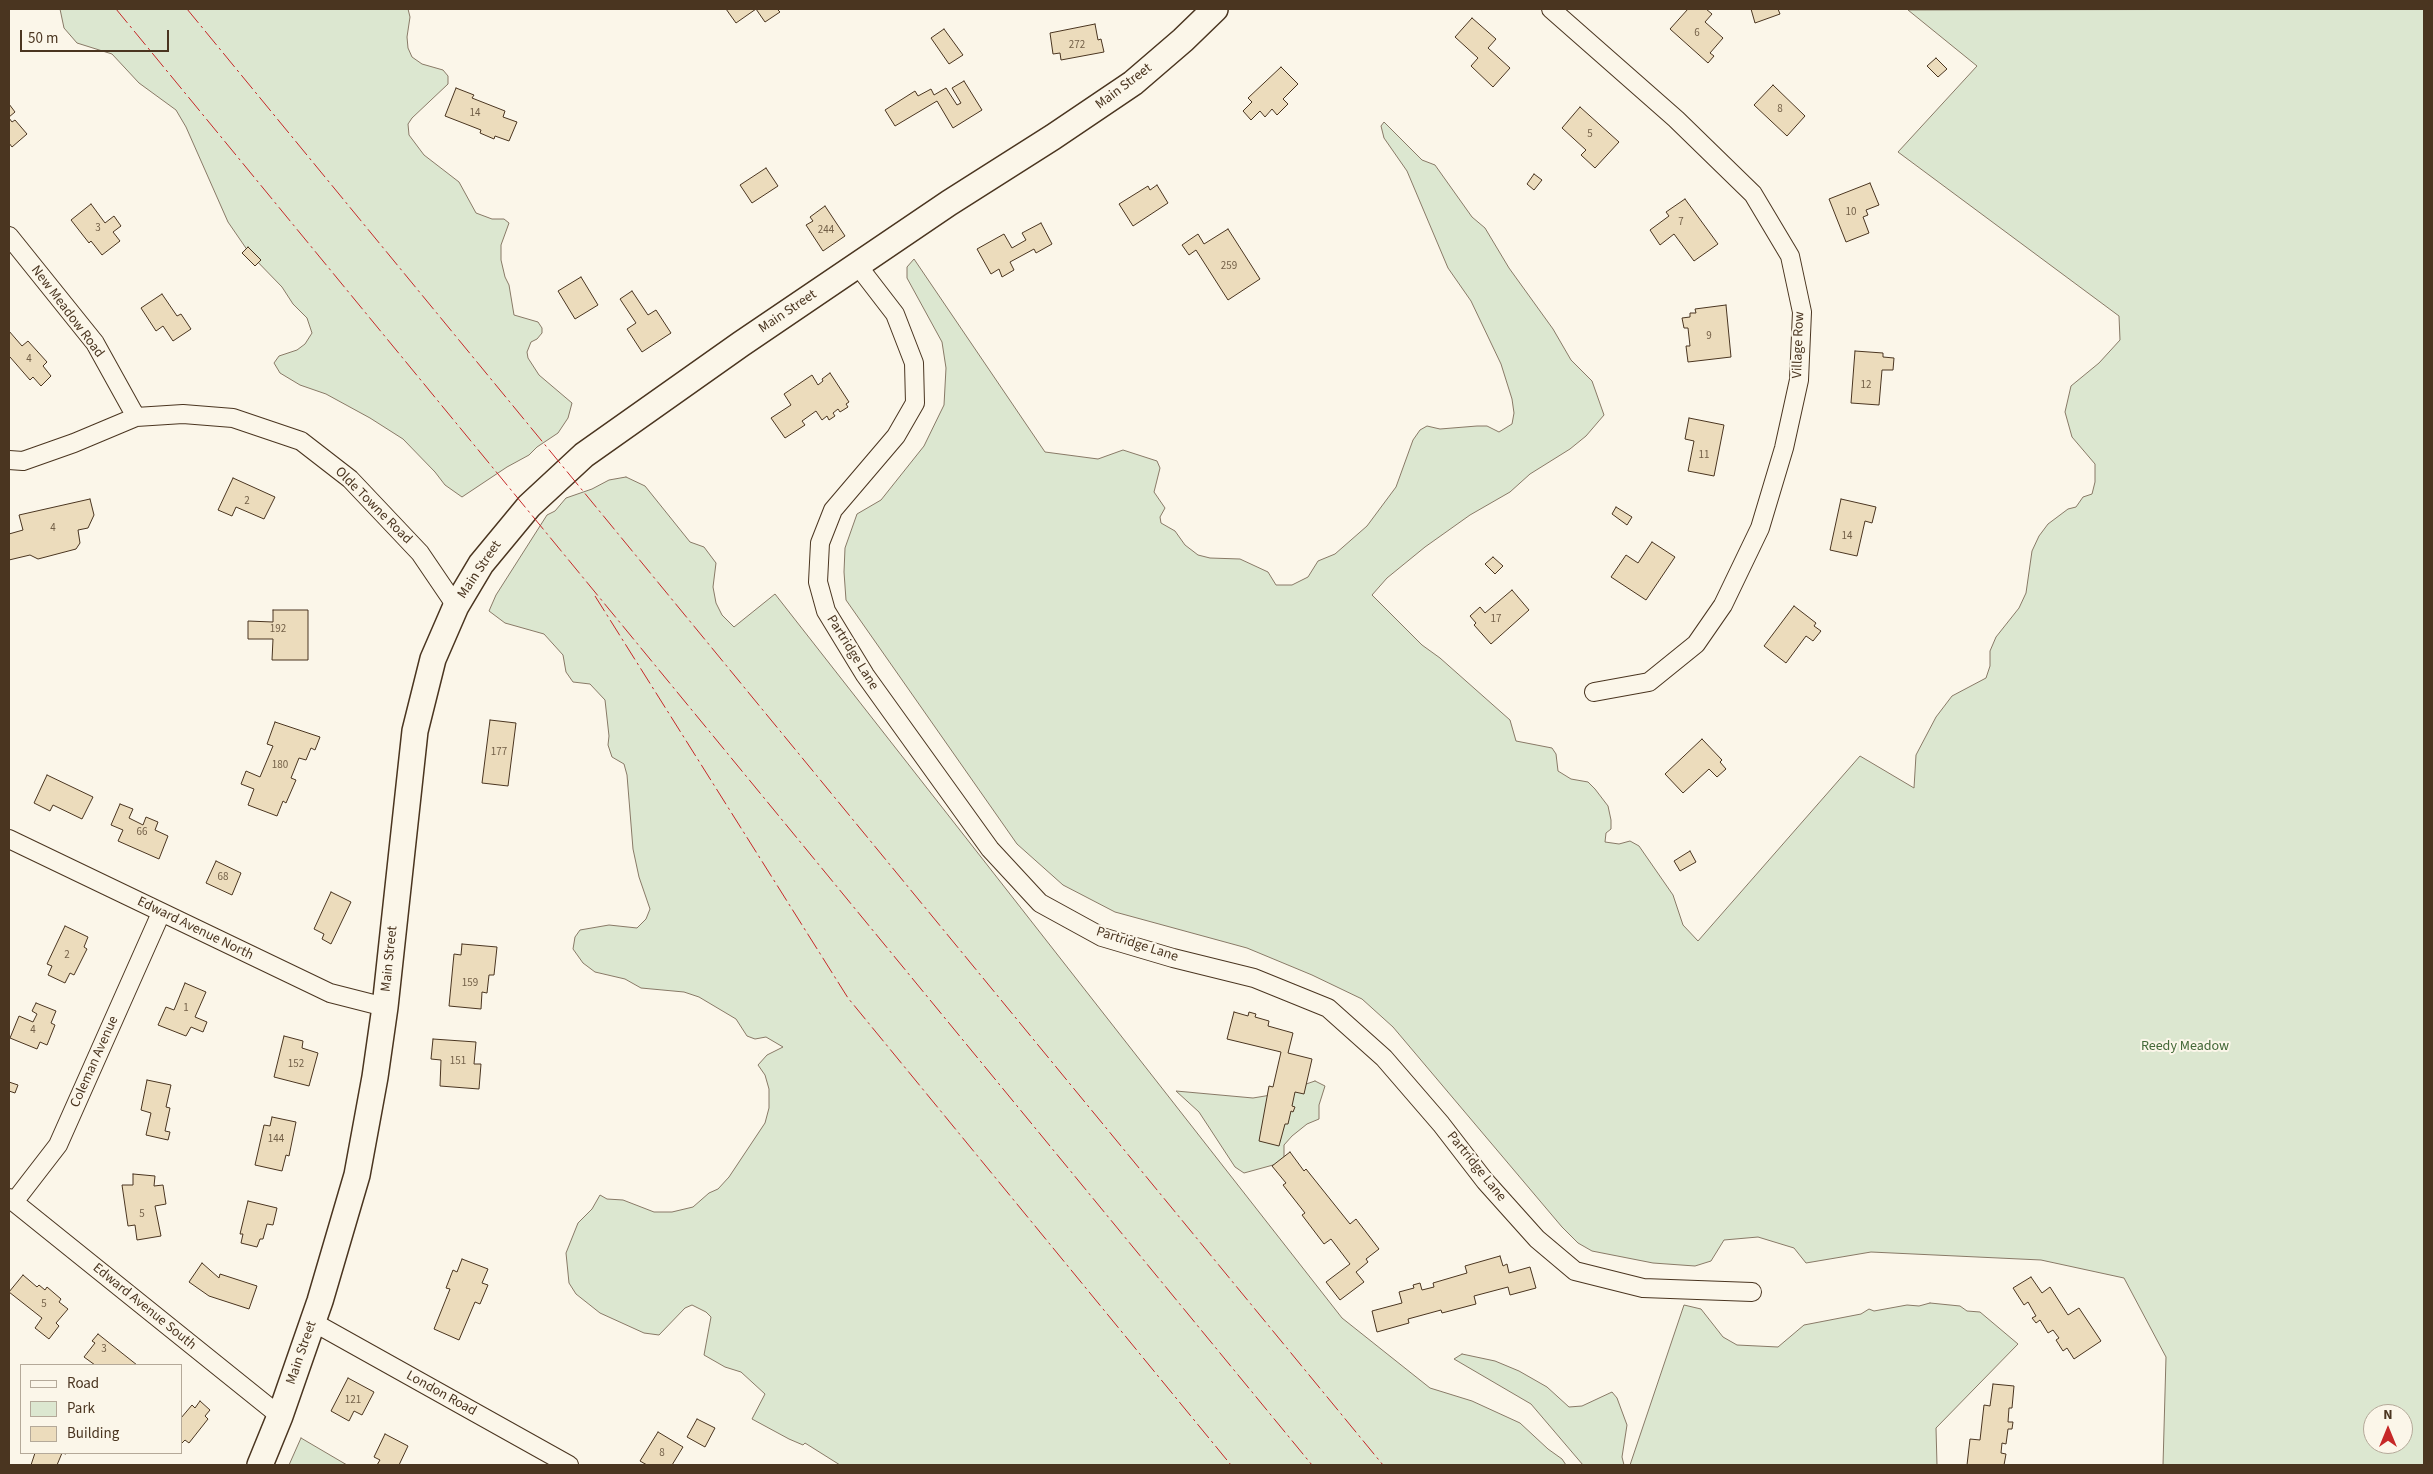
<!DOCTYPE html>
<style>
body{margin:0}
#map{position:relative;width:2433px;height:1474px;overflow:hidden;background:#fbf6e9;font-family:"Source Sans 3",sans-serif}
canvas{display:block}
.frame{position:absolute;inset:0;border:10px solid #4a3520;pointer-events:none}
.legend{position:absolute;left:20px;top:1364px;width:162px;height:90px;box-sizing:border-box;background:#fbf6e9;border:1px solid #b4a999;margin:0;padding:6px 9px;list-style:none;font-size:15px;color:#4a3520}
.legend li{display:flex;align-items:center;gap:10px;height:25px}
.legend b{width:25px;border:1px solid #b4a999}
.north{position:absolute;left:2363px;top:1404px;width:50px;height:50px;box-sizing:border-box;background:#fbf6e9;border:1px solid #b4a999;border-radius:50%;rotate:0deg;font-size:14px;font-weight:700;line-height:20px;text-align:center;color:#4a3520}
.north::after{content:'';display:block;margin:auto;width:18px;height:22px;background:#c62828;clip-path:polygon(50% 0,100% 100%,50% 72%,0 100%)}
.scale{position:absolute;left:20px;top:30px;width:149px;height:22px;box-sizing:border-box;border:2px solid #4a3520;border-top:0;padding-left:6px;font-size:15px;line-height:18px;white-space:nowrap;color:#4a3520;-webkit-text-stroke:4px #fbf6e9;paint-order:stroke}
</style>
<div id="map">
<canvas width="2433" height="1474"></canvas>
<div class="frame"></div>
<ul class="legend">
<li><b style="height:6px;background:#fbf6e9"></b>Road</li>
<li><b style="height:14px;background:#dce7d0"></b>Park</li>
<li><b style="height:14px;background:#ecdcbc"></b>Building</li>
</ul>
<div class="north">N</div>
<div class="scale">50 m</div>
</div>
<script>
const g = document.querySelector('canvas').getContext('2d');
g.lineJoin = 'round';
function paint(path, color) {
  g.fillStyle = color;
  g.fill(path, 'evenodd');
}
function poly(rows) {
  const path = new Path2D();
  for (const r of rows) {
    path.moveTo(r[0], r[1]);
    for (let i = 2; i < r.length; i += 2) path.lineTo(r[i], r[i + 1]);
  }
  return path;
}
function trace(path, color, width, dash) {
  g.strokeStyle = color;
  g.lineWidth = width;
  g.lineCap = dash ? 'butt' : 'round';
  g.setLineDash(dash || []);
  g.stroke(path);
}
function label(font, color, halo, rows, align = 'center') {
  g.font = font + ' "Source Sans 3",sans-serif';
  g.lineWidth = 4;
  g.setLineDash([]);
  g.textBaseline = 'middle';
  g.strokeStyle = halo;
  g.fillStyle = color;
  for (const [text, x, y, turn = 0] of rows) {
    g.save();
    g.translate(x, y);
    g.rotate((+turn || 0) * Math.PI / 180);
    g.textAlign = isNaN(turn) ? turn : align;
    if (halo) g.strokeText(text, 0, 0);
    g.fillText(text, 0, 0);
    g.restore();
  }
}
const green = poly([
 [60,9,408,9,410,17,407,37,408,48,412,57,422,64,443,70,448,76,448,84,412,118,408,124,409,135,424,155,459,182,476,213,492,219,504,219,509,223,501,245,501,260,505,277,509,285,514,315,538,322,542,328,542,333,537,339,531,342,527,352,528,358,539,375,572,403,568,418,558,433,537,447,529,455,507,467,462,497,445,485,435,472,403,439,370,418,326,394,300,385,280,373,274,363,279,356,297,350,305,344,312,333,307,318,293,304,282,287,250,254,228,222,186,127,176,110,139,83,112,54,77,43,64,28,60,9],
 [2424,9,2424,1465,2163,1465,2166,1357,2124,1278,2041,1260,1871,1252,1806,1263,1794,1248,1758,1237,1724,1240,1711,1261,1695,1266,1653,1263,1592,1251,1578,1243,1562,1227,1393,1027,1362,999,1312,975,1247,948,1115,912,1063,885,1017,844,846,600,844,572,845,548,857,514,881,500,924,446,944,405,946,368,942,342,907,278,907,267,914,259,1045,452,1098,459,1123,450,1157,461,1160,468,1154,492,1165,508,1160,517,1161,523,1175,531,1185,545,1198,555,1210,558,1240,559,1268,572,1276,585,1292,585,1308,577,1318,561,1335,554,1367,526,1396,487,1413,440,1420,430,1427,426,1440,429,1477,426,1487,426,1499,432,1512,424,1514,413,1512,399,1501,364,1471,301,1448,268,1407,171,1384,138,1381,126,1384,122,1422,160,1435,165,1472,217,1485,228,1509,268,1553,329,1571,360,1592,381,1604,415,1586,436,1570,449,1530,474,1510,492,1470,515,1425,547,1387,578,1372,595,1422,645,1440,658,1510,720,1516,741,1552,748,1556,754,1558,771,1571,779,1588,782,1595,789,1608,806,1611,820,1611,829,1606,833,1605,842,1619,844,1630,841,1639,846,1673,895,1683,925,1698,941,1860,756,1914,788,1916,755,1936,717,1952,696,1986,678,1990,666,1990,651,1996,637,2019,608,2026,593,2032,551,2039,536,2048,524,2068,509,2076,507,2083,497,2092,494,2095,482,2095,464,2072,437,2065,412,2071,386,2099,363,2120,340,2119,316,1898,152,1977,66,1908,10,2424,9],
 [2373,1414,2403,1414,2403,1444,2373,1444,2373,1414],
 [626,477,645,486,690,542,704,547,716,563,713,587,716,603,722,615,734,627,775,594,1342,1318,1430,1388,1472,1401,1520,1423,1548,1449,1562,1459,1566,1465,840,1465,805,1443,803,1445,789,1439,752,1419,765,1394,741,1372,725,1367,704,1355,711,1317,706,1312,692,1305,685,1308,659,1335,644,1333,600,1313,576,1294,569,1283,566,1253,578,1223,592,1209,600,1195,607,1199,623,1200,654,1212,672,1212,693,1207,709,1193,718,1189,729,1177,765,1123,769,1108,769,1089,765,1075,758,1065,767,1055,783,1047,766,1037,755,1039,747,1036,736,1019,699,997,684,992,641,988,625,979,595,972,583,963,573,949,575,937,580,930,609,925,637,928,646,919,650,909,639,877,633,849,627,775,624,764,612,757,608,745,609,736,605,700,590,684,573,682,566,672,563,655,544,634,505,623,489,611,496,595,547,515,555,511,566,498,592,489,609,480,626,477],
 [1315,1081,1325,1086,1319,1105,1319,1119,1307,1124,1292,1136,1284,1145,1284,1162,1244,1173,1235,1167,1199,1112,1176,1091,1253,1098,1277,1094,1315,1081],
 [1930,1303,1960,1306,1967,1311,1980,1312,2018,1344,1936,1428,1937,1465,1630,1465,1684,1305,1701,1309,1723,1337,1737,1345,1778,1347,1804,1325,1861,1314,1869,1309,1874,1311,1907,1305,1919,1306,1930,1303],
 [1462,1354,1495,1361,1519,1371,1547,1387,1569,1407,1582,1406,1612,1392,1617,1398,1627,1425,1622,1457,1624,1465,1583,1465,1531,1404,1454,1359,1462,1354],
 [301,1438,347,1465,289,1465,301,1438]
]);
const building = poly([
 [726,9,777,9,780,12,765,22,756,9,736,23,726,9],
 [1688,9,1706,9,1712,14,1705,22,1723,38,1710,53,1714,56,1708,63,1670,29,1688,9],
 [1751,9,1778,9,1780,14,1755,23,1751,9],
 [1472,18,1496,39,1488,48,1510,68,1493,87,1471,66,1478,58,1455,37,1472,18],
 [1095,24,1098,40,1101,39,1104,52,1061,60,1060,53,1053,54,1050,33,1095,24],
 [944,29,963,55,949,64,931,38,944,29],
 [1936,58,1947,69,1938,77,1927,66,1936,58],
 [1281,67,1298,84,1283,99,1288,104,1277,115,1272,109,1265,117,1260,111,1251,120,1243,111,1252,102,1248,98,1281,67],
 [964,81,982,110,953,128,937,101,895,126,885,110,915,91,918,96,931,89,934,95,946,88,957,105,961,103,952,88,964,81],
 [1773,85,1805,116,1787,136,1754,105,1773,85],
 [456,88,474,95,472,98,505,111,503,117,517,122,509,141,495,136,494,139,480,133,481,130,445,116,456,88],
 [9,104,15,112,9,117,9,104],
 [1580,107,1619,142,1595,168,1581,155,1586,150,1562,128,1580,107],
 [9,118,12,122,15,120,27,134,12,147,9,143,9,118],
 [766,168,778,186,752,203,740,185,766,168],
 [1534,174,1542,180,1534,190,1527,184,1534,174],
 [1870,183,1879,205,1866,210,1868,215,1863,217,1869,233,1846,242,1829,199,1870,183],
 [1157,185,1168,203,1133,226,1119,204,1148,186,1150,190,1157,185],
 [1685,199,1718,244,1694,261,1674,234,1660,245,1650,230,1669,216,1666,212,1685,199],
 [91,204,105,223,114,216,121,226,113,232,120,241,102,255,91,241,89,243,71,220,91,204],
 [825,206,845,236,823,251,806,225,813,221,810,217,825,206],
 [1041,223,1052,244,1036,253,1034,249,1010,262,1014,270,1002,277,999,269,991,274,977,249,1004,234,1012,248,1026,240,1022,233,1041,223],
 [1228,229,1260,279,1228,300,1196,250,1189,255,1182,245,1198,234,1204,244,1228,229],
 [248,247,261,260,255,266,242,253,248,247],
 [581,277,598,305,575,319,558,291,581,277],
 [632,291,648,315,656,310,671,333,642,352,627,329,636,323,620,299,632,291],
 [162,294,177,316,181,314,191,329,173,341,163,326,156,331,141,308,162,294],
 [1726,305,1731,357,1688,362,1686,346,1690,346,1688,328,1684,328,1682,318,1690,317,1690,313,1696,313,1695,309,1726,305],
 [9,331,22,346,28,341,47,362,43,366,51,376,41,386,33,377,30,380,10,357,9,358,9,331],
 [1855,351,1883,353,1883,357,1894,358,1893,370,1882,370,1879,405,1851,403,1855,351],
 [830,373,849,402,846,404,848,407,840,412,838,409,833,413,835,416,829,420,827,416,822,420,816,411,802,421,805,425,785,438,771,418,791,405,784,394,812,375,818,385,823,381,822,379,830,373],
 [1689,418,1724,425,1714,476,1688,471,1694,441,1685,439,1689,418],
 [233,478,275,497,264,519,236,507,232,516,218,510,233,478],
 [90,499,94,515,88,528,78,530,80,543,76,549,38,559,30,555,9,560,9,534,23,530,19,515,90,499],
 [1841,499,1876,507,1872,523,1865,521,1857,556,1830,550,1841,499],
 [1616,507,1632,517,1627,525,1612,514,1616,507],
 [1652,542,1675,557,1646,600,1611,577,1626,555,1638,563,1652,542],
 [1493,557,1503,566,1495,574,1485,564,1493,557],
 [1512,590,1529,610,1491,644,1474,625,1476,623,1470,616,1480,607,1485,613,1512,590],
 [1794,606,1816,623,1814,626,1821,631,1813,641,1806,636,1786,663,1764,646,1794,606],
 [273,610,308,610,308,660,272,660,273,639,248,639,248,621,273,622,273,610],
 [490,720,516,723,508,786,482,783,490,720],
 [275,722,320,737,315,750,311,748,306,760,299,758,291,778,296,780,286,803,283,801,277,816,248,805,254,789,241,784,246,771,260,777,273,746,267,744,275,722],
 [1702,739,1722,760,1720,762,1726,769,1717,777,1709,769,1683,793,1665,774,1702,739],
 [47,775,93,797,82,819,53,805,50,811,34,803,47,775],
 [120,804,133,809,129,818,143,825,146,817,158,822,155,830,168,836,159,859,118,841,123,830,111,825,120,804],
 [1690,851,1696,862,1680,871,1674,861,1690,851],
 [216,861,241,873,232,895,206,883,216,861],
 [331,892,351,902,331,944,322,939,324,934,314,929,331,892],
 [65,926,88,937,84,947,87,949,74,975,70,973,65,983,48,975,52,966,47,964,65,926],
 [462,944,497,947,494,975,489,975,487,993,482,992,481,1009,449,1006,454,954,461,955,462,944],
 [185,983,206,992,195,1017,207,1022,203,1032,191,1027,186,1036,158,1025,166,1007,174,1010,185,983],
 [36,1003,56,1011,51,1023,55,1025,47,1045,40,1042,37,1049,10,1038,19,1016,33,1022,37,1014,32,1011,36,1003],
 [1234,1012,1248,1016,1249,1012,1256,1014,1255,1017,1269,1021,1268,1026,1293,1033,1288,1053,1312,1059,1304,1094,1295,1092,1292,1106,1295,1107,1293,1112,1291,1111,1288,1124,1285,1124,1279,1146,1259,1141,1269,1086,1273,1087,1281,1052,1227,1039,1234,1012],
 [284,1036,303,1041,302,1048,318,1053,309,1086,274,1077,284,1036],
 [433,1039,476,1042,474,1064,481,1064,479,1089,440,1086,441,1060,431,1059,433,1039],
 [147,1080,171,1085,166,1107,170,1108,165,1131,170,1132,168,1140,146,1135,151,1113,141,1110,147,1080],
 [9,1082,18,1085,15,1093,9,1091,9,1082],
 [272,1117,296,1122,289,1156,286,1155,282,1171,255,1165,264,1125,270,1126,272,1117],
 [1290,1152,1304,1171,1306,1169,1350,1224,1356,1219,1379,1249,1366,1259,1368,1262,1356,1272,1364,1282,1340,1300,1326,1282,1350,1264,1331,1239,1324,1244,1302,1215,1305,1213,1283,1185,1286,1183,1272,1166,1290,1152],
 [133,1174,155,1176,154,1186,163,1185,166,1204,155,1206,161,1236,137,1240,135,1225,128,1226,122,1185,133,1185,133,1174],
 [248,1201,277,1208,273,1225,267,1224,263,1239,260,1239,257,1247,241,1243,243,1234,240,1234,248,1201],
 [1500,1256,1503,1266,1507,1264,1509,1273,1530,1267,1536,1288,1510,1295,1508,1287,1474,1296,1476,1304,1442,1313,1441,1310,1408,1319,1409,1323,1377,1332,1372,1311,1402,1303,1399,1292,1414,1288,1413,1285,1420,1283,1422,1290,1434,1287,1433,1283,1467,1273,1465,1266,1500,1256],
 [462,1259,488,1269,482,1283,488,1285,480,1304,475,1302,459,1340,434,1329,450,1289,446,1288,453,1270,457,1272,462,1259],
 [202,1263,219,1278,220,1274,257,1286,249,1309,209,1296,189,1282,202,1263],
 [23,1275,37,1287,39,1285,45,1290,47,1287,61,1299,59,1302,68,1309,56,1323,59,1326,49,1339,35,1328,42,1318,9,1292,23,1275],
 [2031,1277,2042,1293,2050,1287,2068,1315,2079,1308,2101,1341,2074,1359,2067,1348,2063,1351,2056,1340,2059,1338,2053,1330,2048,1333,2040,1320,2036,1323,2032,1318,2036,1316,2028,1302,2024,1305,2013,1288,2031,1277],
 [98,1334,137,1365,95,1365,84,1357,95,1343,92,1341,98,1334],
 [348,1378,374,1392,362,1415,354,1411,349,1421,331,1411,348,1378],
 [1993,1384,2014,1386,2012,1408,2009,1408,2008,1422,2013,1422,2012,1429,2008,1429,2006,1444,2002,1443,2001,1453,2006,1454,2004,1465,1967,1465,1970,1439,1980,1440,1984,1405,1990,1406,1993,1384],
 [200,1401,210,1410,205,1416,208,1419,189,1443,185,1440,181,1444,181,1418,192,1405,195,1408,200,1401],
 [697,1419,715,1428,705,1447,687,1437,697,1419],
 [658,1432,683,1447,672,1465,647,1465,640,1461,658,1432],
 [385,1434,408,1446,399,1465,377,1465,380,1460,374,1457,385,1434],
 [35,1453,66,1453,66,1454,62,1453,57,1465,31,1465,35,1453]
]);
const street = poly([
 [1551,9,1676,119,1753,194,1790,256,1802,312,1799,380,1784,448,1760,528,1723,605,1696,644,1649,682,1594,692],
 [9,236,95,343,136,417],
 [858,266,895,314,914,363,915,403,896,436,833,510,820,543,818,582,826,611,865,675,990,849,1040,903,1102,937,1173,958,1254,978,1328,1008,1384,1058,1441,1124,1485,1181,1537,1239,1575,1271,1643,1288,1752,1292],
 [9,460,23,461,74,443,136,417,183,414,233,418,301,441,350,479,420,553,456,606],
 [9,839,330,993,385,1007],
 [9,1198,280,1416],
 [14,1202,58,1145,161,913],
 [313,1322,569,1465]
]);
const secondary = poly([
 [260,1465,280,1416,320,1301,357,1175,375,1077,385,1007,415,731,433,659,456,606,481,564,529,506,584,455,741,344,949,203,1053,137,1133,83,1183,40,1215,9]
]);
const power = poly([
 [116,9,1312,1465],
 [187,9,1383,1465],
 [595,596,848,998,1231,1465]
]);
const numberNames = [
 ["6",1697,34],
 ["272",1077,46],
 ["8",1780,110],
 ["14",475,114],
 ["5",1590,135],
 ["10",1851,213],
 ["7",1681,223],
 ["3",98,229],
 ["244",826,231],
 ["259",1229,267],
 ["9",1709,337],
 ["4",29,360],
 ["12",1866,386],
 ["11",1704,456],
 ["2",247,502],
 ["4",53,529],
 ["14",1847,537],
 ["17",1496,620],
 ["192",278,630],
 ["177",499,753],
 ["180",280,766],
 ["66",142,833],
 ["68",223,878],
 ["2",67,956],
 ["159",470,984],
 ["1",186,1009],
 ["4",33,1031],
 ["151",458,1062],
 ["152",296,1065],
 ["144",276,1140],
 ["5",142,1215],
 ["5",44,1305],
 ["3",104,1350],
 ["121",353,1401],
 ["8",662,1454]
];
const streetNames = [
 ["Main Street",1124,87,-37],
 ["New Meadow Road",67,312,53],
 ["Main Street",788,312,-34],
 ["Village Row",1799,345,-88],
 ["Olde Towne Road",373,506,45],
 ["Main Street",480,570,-56],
 ["Partridge Lane",852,653,58],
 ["Edward Avenue North",195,929,26],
 ["Partridge Lane",1137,945,18],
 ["Main Street",390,959,-84],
 ["Coleman Avenue",95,1062,-66],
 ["Partridge Lane",1476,1167,51],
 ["Edward Avenue South",144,1307,39],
 ["Main Street",302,1353,-71],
 ["London Road",441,1394,29]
];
const parkNames = [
 ["Reedy Meadow",2185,1047]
];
paint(green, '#dce7d0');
trace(green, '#887966', 1);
paint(building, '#ecdcbc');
trace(building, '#4a3520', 1);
trace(street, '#4a3520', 20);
trace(secondary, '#4a3520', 28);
trace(street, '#fbf6e9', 18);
trace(secondary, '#fbf6e9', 25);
trace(power, '#c62828', 1, [18, 4, 2.5, 4]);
label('11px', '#725f47', null, numberNames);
label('14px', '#4a3520', '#fbf6e9', streetNames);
label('14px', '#436837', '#fbf6e9', parkNames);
</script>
